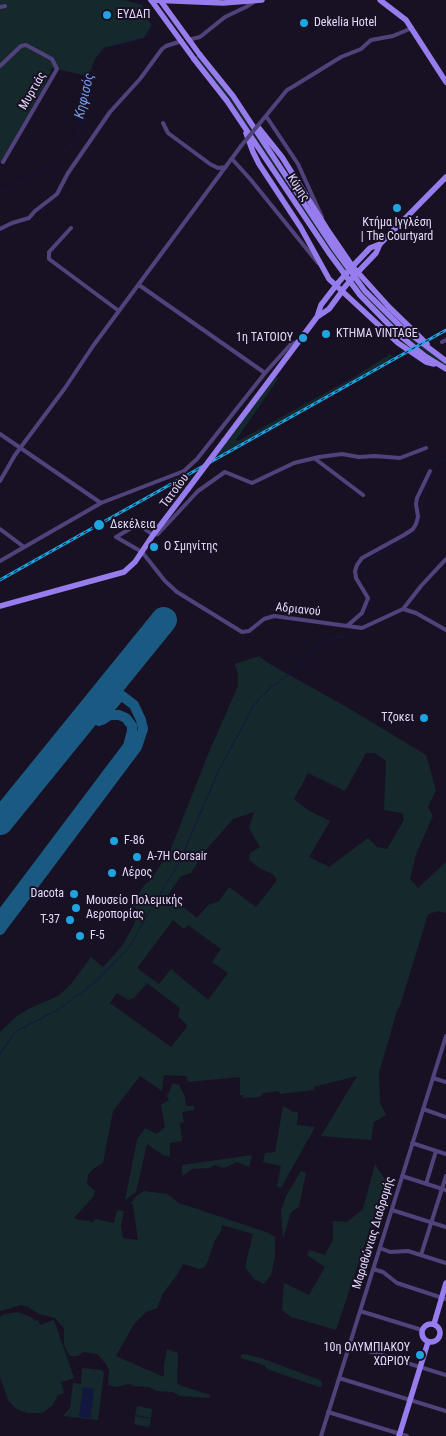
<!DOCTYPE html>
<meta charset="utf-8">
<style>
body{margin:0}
canvas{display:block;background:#181123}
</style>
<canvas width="446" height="1436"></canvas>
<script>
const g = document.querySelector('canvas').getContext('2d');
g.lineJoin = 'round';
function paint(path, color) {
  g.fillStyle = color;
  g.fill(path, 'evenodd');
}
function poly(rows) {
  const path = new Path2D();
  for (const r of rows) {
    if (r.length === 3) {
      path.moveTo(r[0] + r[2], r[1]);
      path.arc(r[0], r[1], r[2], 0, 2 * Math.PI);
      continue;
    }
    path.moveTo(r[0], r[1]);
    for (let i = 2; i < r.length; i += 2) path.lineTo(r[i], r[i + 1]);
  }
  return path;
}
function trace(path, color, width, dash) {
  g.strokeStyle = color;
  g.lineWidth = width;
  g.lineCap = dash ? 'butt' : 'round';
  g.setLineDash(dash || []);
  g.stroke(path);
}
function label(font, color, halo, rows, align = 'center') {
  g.font = font + ' "Roboto Condensed",sans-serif';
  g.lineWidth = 4;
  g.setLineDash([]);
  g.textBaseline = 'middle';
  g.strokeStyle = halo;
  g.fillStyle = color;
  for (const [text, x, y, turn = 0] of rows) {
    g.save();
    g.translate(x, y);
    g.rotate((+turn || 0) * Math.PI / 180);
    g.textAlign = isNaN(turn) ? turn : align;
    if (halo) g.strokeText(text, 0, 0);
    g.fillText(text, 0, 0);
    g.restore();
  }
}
const green = poly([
 [0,0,125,0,142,5,145,16,152,25,144,38,104,48,95,59,88,76,52,68,42,91,0,163],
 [198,55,231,98,364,293,387,317,411,339,446,364,446,367,427,354,398,330,362,294,331,253,229,99,196,57],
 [390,354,393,356,389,360,214,458,281,368,282,369,276,377,278,379,236,440,238,441,356,376],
 [259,656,268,663,350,709,426,755,436,790,428,807,433,816,416,854,410,879,418,888,446,862,446,913,439,911,428,914,400,1006,397,1011,379,1073,380,1103,386,1115,374,1122,371,1140,321,1136,357,1076,314,1087,314,1090,280,1094,279,1091,263,1093,260,1097,243,1098,243,1095,240,1095,240,1077,188,1082,186,1076,164,1075,162,1091,140,1076,113,1111,103,1163,93,1169,88,1175,87,1184,95,1191,93,1197,74,1218,78,1220,81,1220,93,1222,96,1219,114,1223,117,1210,124,1211,121,1225,123,1238,138,1240,133,1205,131,1203,136,1196,144,1191,167,1194,179,1203,269,1233,275,1237,275,1256,271,1275,264,1284,254,1279,245,1267,253,1234,222,1225,220,1233,215,1240,206,1266,200,1269,183,1264,177,1275,163,1293,157,1308,146,1312,134,1324,116,1356,164,1377,164,1365,167,1349,178,1353,177,1383,182,1386,210,1395,210,1398,180,1396,173,1392,156,1391,149,1387,134,1386,129,1384,116,1387,108,1385,109,1371,106,1364,97,1354,83,1352,78,1356,70,1356,64,1345,64,1328,55,1318,39,1314,28,1307,21,1305,0,1311,0,1032,17,1016,28,1009,58,996,71,984,91,957,103,967,122,946,135,923,138,910,131,904,146,883,149,882,170,851,209,752,238,686,238,674,235,664],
 [366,753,375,753,386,761,384,810,402,813,404,820,387,849,377,847,368,838,329,867,309,857,330,821,308,810,294,799,308,773,345,791],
 [254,812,249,828,260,847,250,853,249,860,259,868,273,874,277,880,256,907,229,887,219,901,208,905,197,918,168,895,181,876,191,873,205,851,233,819],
 [173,920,184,929,188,925,221,949,212,962,228,973,208,1000,171,969,159,984,137,968],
 [147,983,180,1008,178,1016,187,1025,186,1028,171,1047,110,1003,117,993,128,1000,134,998],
 [173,1083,179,1085,185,1097,186,1106,194,1106,194,1110,182,1112,184,1122,180,1123,182,1141,170,1143,170,1157,163,1155,147,1144,136,1192,125,1200,137,1140,145,1128,157,1134,165,1127,161,1105,169,1100,167,1096],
 [283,1106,293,1112,298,1112,297,1125,315,1127,281,1188,277,1186,281,1166,263,1162,265,1153,275,1152],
 [252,1155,249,1167,237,1162,224,1168,214,1165,210,1168,192,1169,182,1176,182,1165],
 [375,1164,386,1181,336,1330,291,1317,282,1310,284,1283,309,1295,325,1267,307,1255,309,1250,325,1255,333,1240,333,1221,347,1222,363,1209],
 [301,1171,306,1173,299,1207,291,1212,283,1238,281,1211,286,1196],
 [18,1312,31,1317,35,1321,38,1320,40,1325,54,1320,74,1378,61,1382,64,1393,58,1395,52,1406,42,1413,27,1413,16,1409,8,1400,0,1377,0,1317,4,1314],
 [243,1354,261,1358,320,1380,322,1383,322,1386,319,1387,267,1369,264,1365,241,1358,241,1355],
 [82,1368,101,1370,104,1373,98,1420,63,1416,70,1408,73,1383,81,1384],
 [137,1406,152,1409,151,1418,135,1415],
 [135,1416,151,1419,149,1427,134,1424]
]);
const water = poly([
 [83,1387,94,1389,91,1418,79,1417]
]);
const stream = poly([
 [0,192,21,182,50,164,71,145,78,133,81,121,83,94,95,59,104,48,144,38,152,25,145,16,142,5,144,0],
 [357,625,365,618,372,604,372,590,366,580,363,567,372,558,413,535,419,523,426,484,436,464,446,459],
 [0,1054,15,1032,59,1009,98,980,130,946,150,910,179,863,219,770,254,705,270,688,299,667,313,650,325,640,348,635,352,630]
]);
const taxiway = poly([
 [0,916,128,746,132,731,132,726,126,718,119,715,110,715,102,720],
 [0,930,137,747,143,729,141,720,134,705,121,695,99,721]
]);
const runway = poly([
 [0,822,164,620]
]);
const street = poly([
 [0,7,5,6],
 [188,40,200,37,225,17,246,7,255,1],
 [0,66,21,46,26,45,52,59,57,69,3,162],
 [266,116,298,164,322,217],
 [163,123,168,133,210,164,218,168,226,167],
 [260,123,287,90,294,86,341,57,361,49,371,40,393,36,412,28],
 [232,159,251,180,318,263],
 [71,228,49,252,49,259,119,311],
 [0,229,12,223,29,218,35,211,57,194,68,173,110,112,140,79,162,49,166,46,182,41],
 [139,285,265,373],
 [442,342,446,340],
 [0,434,101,503],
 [426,448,400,458,375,456,359,457,342,454,319,457,294,463,252,483,225,472,198,491,158,534,153,535,138,524,116,537,142,552,165,581,177,592,242,632,249,631,264,619,274,616,362,628,403,609,416,613,446,630],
 [314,458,363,495],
 [0,481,15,455,65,388,93,346,241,146],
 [0,529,24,547],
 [0,561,101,503,184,471,197,459,265,373,291,344,299,341],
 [403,609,421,586,446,559],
 [347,626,362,613,368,598,356,578,355,571,357,565,362,558,404,535,413,529,416,524,418,517,416,504,417,498,430,471],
 [433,1078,446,1082],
 [423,1109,446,1117],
 [412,1143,446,1154],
 [402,1176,446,1190],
 [426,1184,436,1151],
 [392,1210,446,1227],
 [380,1248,390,1252,408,1251,446,1263],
 [421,1255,446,1176],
 [373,1269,383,1272,397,1283,446,1299],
 [360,1311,422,1330],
 [349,1345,446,1375],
 [339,1378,446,1411],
 [328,1412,407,1436],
 [321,1436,446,1036]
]);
const secondary = poly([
 [151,0,223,3,262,0],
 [380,0,406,20,446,82],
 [200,55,233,96,335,250,365,291,401,327,446,361],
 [194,59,227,101,329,253,360,295,397,333,425,356,446,369],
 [258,127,282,157,327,229,353,267,389,307,427,344],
 [246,133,253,152,259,164,301,228,329,279,398,343,426,362,434,364],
 [351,268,370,248,380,244,446,177],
 [356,274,376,253,380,244],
 [317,317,329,309,343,290],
 [224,441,317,317,321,305,338,283],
 [0,606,124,572,135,562,153,535,188,489],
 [431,1333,9],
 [434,1324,446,1283],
 [399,1436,428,1342]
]);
const rail = poly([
 [0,580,446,330]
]);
const streetBridge = poly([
 [241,146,260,123]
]);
const secondaryBridge = poly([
 [151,0,194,59],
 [160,0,200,55],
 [338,283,351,268],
 [343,289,356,274],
 [188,489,224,441]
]);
const markers = [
 [107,15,5,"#1da4e1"],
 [304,23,5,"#1da4e1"],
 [397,208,5,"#1da4e1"],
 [326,334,5,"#1da4e1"],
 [303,338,5,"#1da4e1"],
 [99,525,6,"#1da4e1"],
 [154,547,5,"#1da4e1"],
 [424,718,5,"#1da4e1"],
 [114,841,5,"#1da4e1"],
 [137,857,5,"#1da4e1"],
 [112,873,5,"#1da4e1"],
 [74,894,5,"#1da4e1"],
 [76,908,5,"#1da4e1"],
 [70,920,5,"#1da4e1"],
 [80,936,5,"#1da4e1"],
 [420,1355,5,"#1da4e1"]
];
const poiNames = [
 ["ΕΥΔΑΠ",117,15],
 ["Dekelia Hotel",314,23],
 ["Κτήμα Ιγγλέση",397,223,"center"],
 ["| The Courtyard",397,237,"center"],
 ["KTHMA VINTAGE",336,334],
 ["1η ΤΑΤΟΙΟΥ",293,338,"right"],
 ["Δεκέλεια",110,525],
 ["Ο Σμηνίτης",164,547],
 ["Τζοκει",414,718,"right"],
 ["F-86",124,841],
 ["A-7H Corsair",147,857],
 ["Λέρος",122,873],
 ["Dacota",64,894,"right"],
 ["Μουσείο Πολεμικής",86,901],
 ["Αεροπορίας",86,915],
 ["T-37",60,920,"right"],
 ["F-5",90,936],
 ["10η ΟΛΥΜΠΙΑΚΟΥ",410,1348,"right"],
 ["ΧΩΡΙΟΥ",410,1362,"right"]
];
const streetNames = [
 ["Μυρτιάς",33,91,-60],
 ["Κύμης",298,188,57],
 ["Τατοΐου",175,491,-53],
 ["Αδριανού",298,610,6],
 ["Μαραθώνιας Διαδρομής",374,1233,-73]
];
const waterNames = [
 ["Κηφισός",85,96,-77]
];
paint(green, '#15282c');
paint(water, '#11173d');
trace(stream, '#11173d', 1);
trace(taxiway, '#1a5a82', 10);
trace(runway, '#1a5a82', 26);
trace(street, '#51427c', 4);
trace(secondary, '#977cee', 5.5);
trace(rail, '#1da4e1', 3);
trace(rail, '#181123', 1, [4]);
trace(streetBridge, '#51427c', 4);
trace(secondaryBridge, '#977cee', 5.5);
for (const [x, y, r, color] of markers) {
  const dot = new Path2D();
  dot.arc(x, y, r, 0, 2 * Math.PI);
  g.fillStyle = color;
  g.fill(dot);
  trace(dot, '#181123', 2);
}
label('12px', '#e3d8fa', '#181123', poiNames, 'left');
label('12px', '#e3d8fa', '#181123', streetNames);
label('italic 14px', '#749bed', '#181123', waterNames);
</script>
